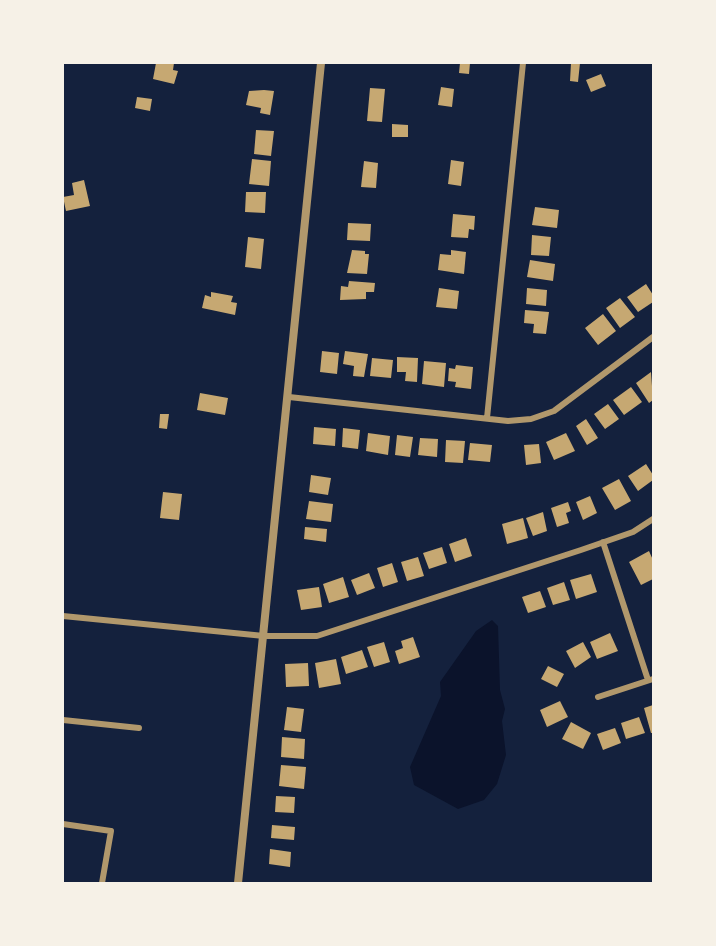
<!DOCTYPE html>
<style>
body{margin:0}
#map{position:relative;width:716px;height:946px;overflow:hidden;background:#14213d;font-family:Ubuntu,sans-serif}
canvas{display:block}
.frame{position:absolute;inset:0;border:64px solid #f6f1e7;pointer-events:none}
</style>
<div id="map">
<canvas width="716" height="946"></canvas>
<div class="frame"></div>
</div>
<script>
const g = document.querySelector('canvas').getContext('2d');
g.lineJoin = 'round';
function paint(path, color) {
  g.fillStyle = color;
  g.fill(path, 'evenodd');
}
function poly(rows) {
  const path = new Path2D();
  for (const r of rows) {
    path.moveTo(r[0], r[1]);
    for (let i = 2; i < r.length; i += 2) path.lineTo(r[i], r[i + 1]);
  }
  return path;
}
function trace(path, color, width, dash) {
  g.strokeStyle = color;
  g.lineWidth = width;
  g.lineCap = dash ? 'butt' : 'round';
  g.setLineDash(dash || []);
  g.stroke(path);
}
const water = poly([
 [492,620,498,626,500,690,505,709,502,721,506,755,497,784,484,800,458,809,414,785,410,767,441,696,440,682,476,631]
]);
const building = poly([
 [156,63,174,63,173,70,178,71,174,84,153,79],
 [460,63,470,63,469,74,459,73],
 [571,63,580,63,578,82,570,81],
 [601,74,606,86,591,92,586,80],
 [441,87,454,89,452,107,438,105],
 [370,88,385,89,382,122,367,121],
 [264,90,274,91,270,115,260,113,261,108,246,105,249,91],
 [137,97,152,99,150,111,135,108],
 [392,124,408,125,408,137,392,137],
 [256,130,274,131,271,156,254,154],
 [252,159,271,161,269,186,249,184],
 [451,160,464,162,461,186,448,184],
 [364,161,378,163,376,188,361,187],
 [84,180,90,206,66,211,63,197,74,195,72,183],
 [246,192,266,192,265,213,245,212],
 [535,207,559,210,557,228,532,225],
 [453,214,475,216,474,230,469,229,468,238,451,237],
 [348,223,371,224,370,241,347,240],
 [532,235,551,237,549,256,531,255],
 [248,237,264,239,261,269,245,267],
 [352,250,365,251,365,254,369,254,367,274,347,273],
 [451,250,466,252,464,274,438,270,440,254,451,255],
 [530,260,555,264,553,281,527,277],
 [349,281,375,283,374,292,366,292,366,299,340,300,341,286,348,287],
 [646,284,653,295,653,302,638,312,627,297],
 [439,288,459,291,457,309,436,307],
 [527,288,547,290,546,306,526,304],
 [211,292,233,296,231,302,237,303,235,315,202,308,205,295,211,297],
 [620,298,635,317,620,328,606,308],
 [525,310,549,312,546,334,533,333,534,324,524,323],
 [603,314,616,331,598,345,585,328],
 [322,351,339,353,337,374,320,372],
 [345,351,368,354,364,377,353,376,354,366,343,364],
 [397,357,418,358,417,382,405,381,406,372,397,372],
 [372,358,393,360,391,378,370,376],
 [424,361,446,363,444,387,422,384],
 [456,365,473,367,471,389,455,387,456,382,448,381,449,368,455,369],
 [651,372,653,400,649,403,636,383],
 [631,387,642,402,624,415,613,400],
 [200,393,228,398,225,415,197,410],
 [608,404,619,419,605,429,594,414],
 [160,414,169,414,167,429,159,428],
 [586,419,598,438,587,445,576,426],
 [314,427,336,429,335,446,313,444],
 [343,428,360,430,358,449,342,447],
 [368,433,390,436,388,455,366,451],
 [566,433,575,451,554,460,546,442],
 [397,435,413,437,410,457,395,455],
 [420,438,438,439,437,457,418,455],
 [446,440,465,441,463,463,445,462],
 [470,443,492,445,490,462,468,460],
 [539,444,541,463,526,465,524,445],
 [646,464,653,475,653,480,638,491,628,476],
 [311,475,331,478,328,495,309,492],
 [619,479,631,501,615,510,602,488],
 [163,492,182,494,179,520,160,518],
 [590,496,597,513,583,520,576,502],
 [309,501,333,504,331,522,306,519],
 [568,502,571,511,566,513,569,523,557,527,551,508],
 [543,512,547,531,533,536,526,518],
 [523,518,528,538,507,544,502,524],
 [305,527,327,529,326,542,304,539],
 [466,538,472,556,455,562,449,544],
 [442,547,447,563,429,569,423,553],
 [649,551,653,560,653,579,641,585,629,562],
 [418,557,424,576,407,581,401,562],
 [392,563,398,582,383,587,377,568],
 [369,573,375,588,357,595,351,580],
 [591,574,597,592,576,599,570,580],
 [343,577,349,597,329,603,323,584],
 [564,582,570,600,553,605,547,588],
 [319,587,322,607,301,610,297,590],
 [540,591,546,607,528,613,522,597],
 [610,633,618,651,597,659,590,642],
 [413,637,420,657,399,664,395,651,403,648,401,641],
 [384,642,390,662,374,667,367,647],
 [583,642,591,657,575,668,566,651],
 [362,650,368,667,346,674,341,657],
 [336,659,341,684,319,688,315,663],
 [308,663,309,686,286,687,285,664],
 [548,666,564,674,557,687,541,679],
 [560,701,568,717,547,727,540,710],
 [653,705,653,733,651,733,644,708],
 [287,707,304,709,301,732,284,730],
 [639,717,645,733,626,739,621,723],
 [571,722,591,733,583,749,562,739],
 [615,728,621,743,603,750,597,734],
 [282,737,305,739,304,759,281,757],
 [281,765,306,767,304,789,279,786],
 [276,796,295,797,294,813,275,812],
 [272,825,295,827,294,840,271,838],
 [270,849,291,852,290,867,269,864]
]);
const minor = poly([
 [289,397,508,421,531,419,554,411,653,337],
 [487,418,523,63],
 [603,542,648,680],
 [63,616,264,636,317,636,581,550,633,532,653,519],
 [598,697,653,679],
 [63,720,139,728],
 [63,824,111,831,102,883]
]);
const tertiary = poly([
 [238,883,321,63]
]);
paint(water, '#0b132b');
paint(building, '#c6a872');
trace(minor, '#b1986c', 6);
trace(tertiary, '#b1986c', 8);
</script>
